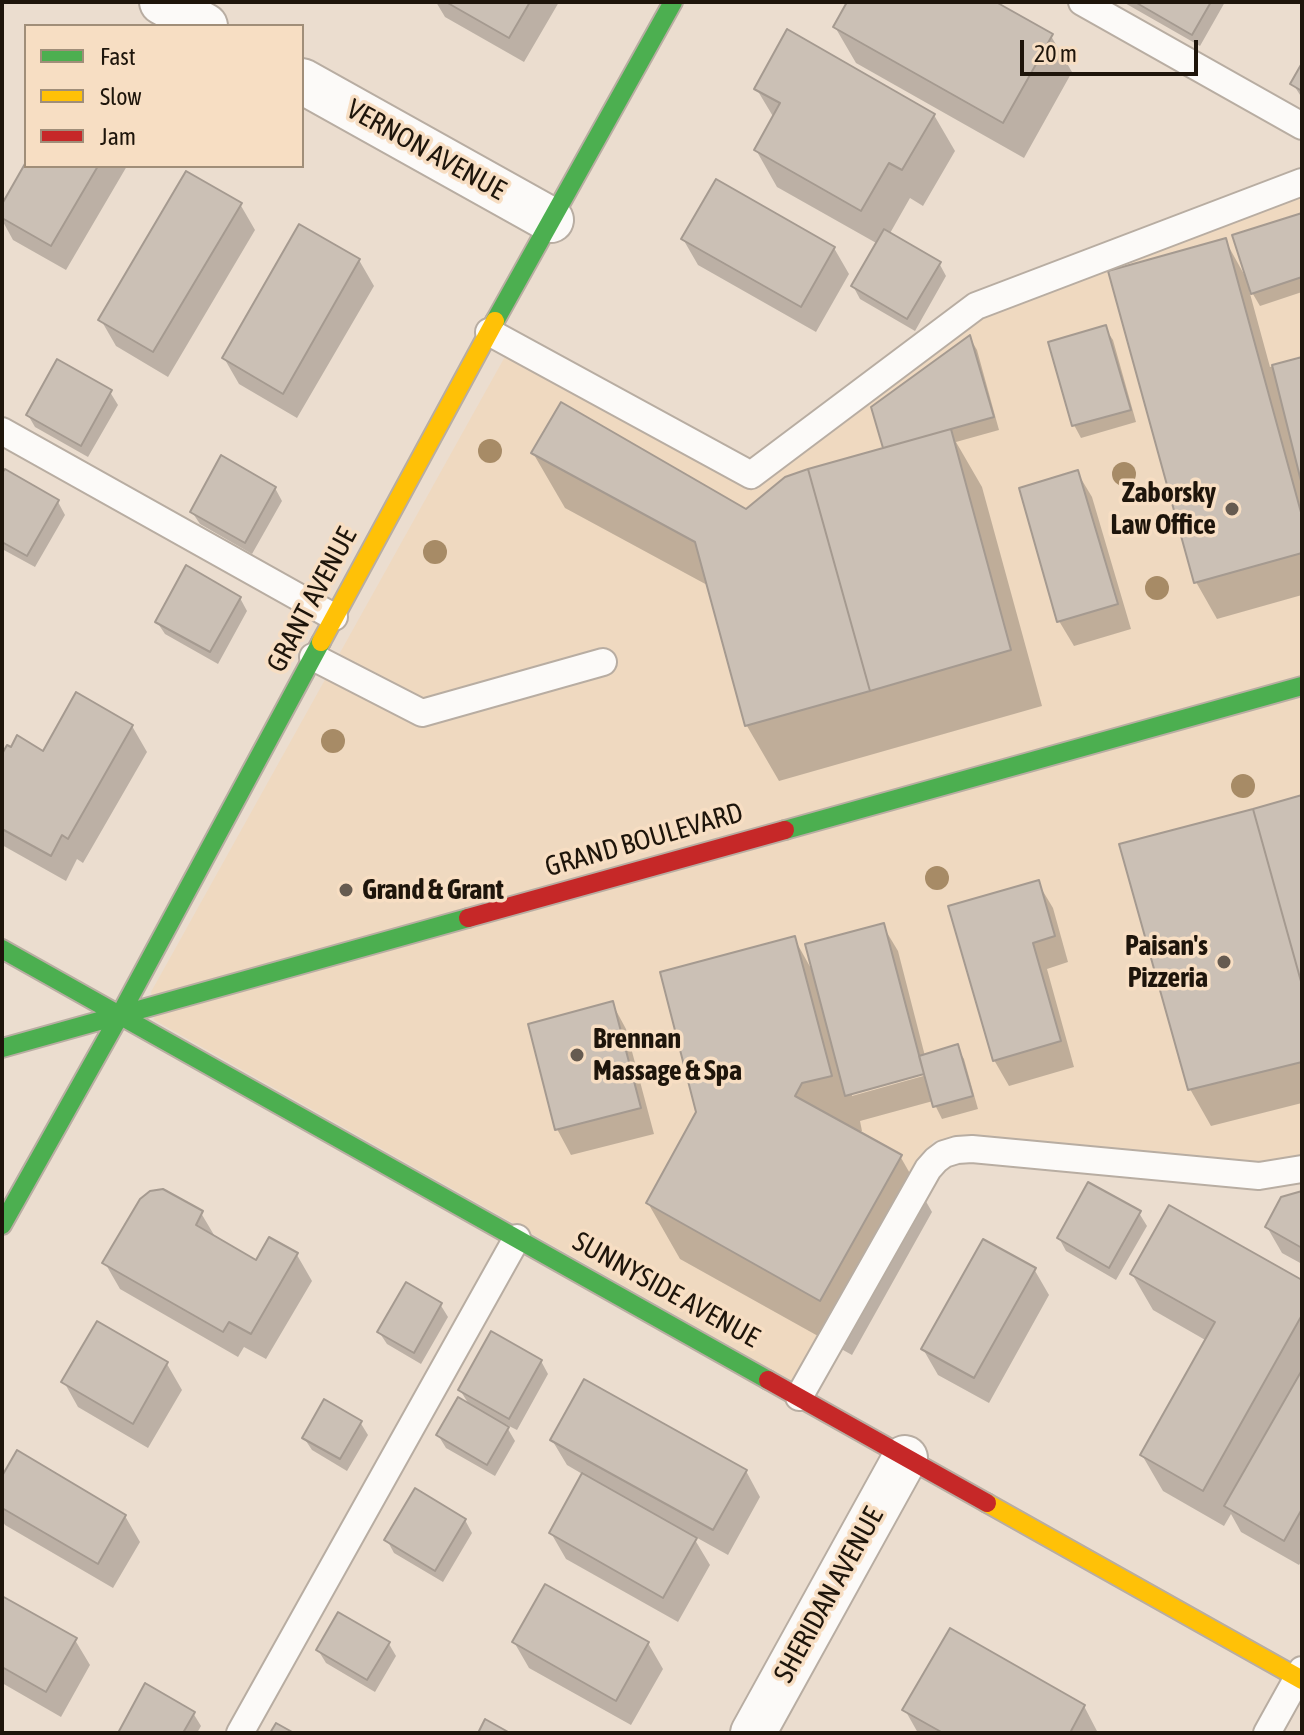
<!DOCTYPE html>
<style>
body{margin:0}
#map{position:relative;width:1304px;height:1735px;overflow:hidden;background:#ebddcf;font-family:"Asap Condensed",sans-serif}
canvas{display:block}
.frame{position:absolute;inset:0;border:4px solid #1e150b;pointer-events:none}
.legend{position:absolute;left:24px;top:24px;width:280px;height:144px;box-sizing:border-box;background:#f7dec3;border:2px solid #a08e79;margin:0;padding:10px 14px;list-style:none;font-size:24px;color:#1e150b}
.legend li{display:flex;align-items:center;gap:16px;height:40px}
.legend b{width:40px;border:2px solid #a08e79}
.scale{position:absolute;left:1020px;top:40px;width:178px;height:36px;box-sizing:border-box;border:4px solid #1e150b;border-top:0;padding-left:10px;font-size:24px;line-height:28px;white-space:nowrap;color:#1e150b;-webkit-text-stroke:6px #f7dec3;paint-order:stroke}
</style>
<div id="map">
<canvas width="1304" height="1735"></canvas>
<div class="frame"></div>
<ul class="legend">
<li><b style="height:10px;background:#4caf50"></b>Fast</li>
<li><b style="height:10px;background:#ffc107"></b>Slow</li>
<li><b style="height:10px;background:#c62828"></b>Jam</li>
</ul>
<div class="scale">20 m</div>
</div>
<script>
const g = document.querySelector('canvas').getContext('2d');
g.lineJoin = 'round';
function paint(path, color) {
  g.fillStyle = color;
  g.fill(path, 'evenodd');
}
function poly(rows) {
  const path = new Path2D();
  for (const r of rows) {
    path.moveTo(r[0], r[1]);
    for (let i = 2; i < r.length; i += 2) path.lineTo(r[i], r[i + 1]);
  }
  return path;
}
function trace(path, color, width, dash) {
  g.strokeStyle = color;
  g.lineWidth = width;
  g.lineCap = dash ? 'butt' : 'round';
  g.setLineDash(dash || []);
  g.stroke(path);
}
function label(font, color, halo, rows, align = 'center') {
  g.font = font + ' "Asap Condensed",sans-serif';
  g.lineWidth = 7;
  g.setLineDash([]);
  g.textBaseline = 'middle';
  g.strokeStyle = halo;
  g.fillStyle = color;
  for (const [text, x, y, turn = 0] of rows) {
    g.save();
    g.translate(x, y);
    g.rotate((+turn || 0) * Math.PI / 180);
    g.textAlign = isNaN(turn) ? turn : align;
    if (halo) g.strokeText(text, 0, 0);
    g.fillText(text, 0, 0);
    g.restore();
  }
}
const built = poly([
 [1302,170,1302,1156,1262,1166,934,1140,794,1382,154,1020,151,992,517,335,747,459,971,297]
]);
const shadow = poly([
 [436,2,559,2,524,62,445,17],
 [849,2,992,2,1051,36,1072,72,1024,158,856,63,835,27],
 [1123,2,1225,2,1200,46],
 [1302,67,1302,98,1293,84],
 [756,88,934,115,955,151,923,206,910,198,889,235,939,263,946,276,915,331,860,299,853,286,878,244,777,187,756,150,774,118],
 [26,166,127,166,66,270,13,240,2,220,2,208],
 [240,204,255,230,168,377,116,346,101,320],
 [1302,215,1302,292,1260,306,1250,289,1249,290,1270,367,1302,359,1302,595,1217,619,1196,582,1110,272,1225,240,1245,276],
 [683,239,834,248,849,274,816,332,698,265],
 [359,260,374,286,297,418,239,384,224,358],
 [1105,328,1113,340,1136,422,1081,438,1074,425],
 [970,338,977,350,999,430,956,442,982,487,1042,706,779,781,747,726,709,586,565,508,533,453,746,511,886,450,873,408],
 [110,392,118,405,88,457,35,427,28,415],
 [5,472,58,502,65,515,35,567,2,549,2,477],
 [1077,472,1092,497,1131,629,1074,646,1059,621],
 [275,488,282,501,252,554,200,524,192,512],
 [240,598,247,611,218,664,165,634,157,622],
 [132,726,147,752,83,863,77,859,66,881,2,845,2,758,44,753],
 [1302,797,1302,1103,1211,1126,1190,1089],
 [1038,883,1053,908,1068,962,1047,969,1074,1067,1009,1086,994,1060],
 [883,926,898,951,925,1056,957,1047,964,1059,978,1109,942,1119,933,1101,860,1121,862,1131,857,1132,900,1156,932,1212,852,1355,680,1259,648,1203,794,938,813,972],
 [933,1069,934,1073,852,1096,852,1092],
 [612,1003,626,1029,654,1134,571,1155,557,1129],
 [1302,1193,1302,1264,1282,1253,1267,1227],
 [201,1213,217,1240,256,1262,270,1240,297,1255,312,1281,266,1359,244,1347,238,1357,120,1289,105,1263],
 [1139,1213,1147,1226,1116,1280,1066,1251,1059,1238],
 [1034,1269,1049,1295,989,1403,938,1375,923,1349],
 [1132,1274,1302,1283,1302,1560,1299,1565,1241,1532,1231,1514,1224,1526,1163,1491,1142,1455,1207,1341,1153,1310],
 [440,1304,448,1317,421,1364,387,1344,379,1332],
 [97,1324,167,1364,182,1390,148,1448,78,1407,64,1382],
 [541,1361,548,1374,517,1430,505,1424,515,1441,495,1476,446,1448,438,1435,470,1406,460,1390],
 [360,1422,368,1435,347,1471,312,1450,304,1438],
 [552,1440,746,1471,760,1497,728,1555,692,1535,710,1565,678,1622,566,1559,551,1533,584,1475,567,1465],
 [2,1480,125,1516,140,1542,113,1588,5,1525,2,1520],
 [465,1520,472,1533,443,1582,394,1553,387,1540],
 [2,1598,75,1640,90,1665,61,1717,2,1683],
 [514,1642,648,1643,663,1669,631,1725,529,1668],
 [389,1644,396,1656,375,1692,326,1663,318,1650],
 [1084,1706,1098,1733,918,1733,905,1710],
 [193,1713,201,1726,197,1733,120,1733]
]);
const building = poly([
 [446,2,530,2,509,38,446,2],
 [847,2,996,2,1053,34,1003,123,833,27,847,2],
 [1135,2,1211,2,1192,35,1135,2],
 [787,29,935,114,902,170,889,163,861,211,754,150,780,103,754,89,787,29],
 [1302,63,1302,91,1290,84,1302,63],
 [26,162,26,166,98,166,51,246,2,218,2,204,26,162],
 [186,171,242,203,153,352,98,320,186,171],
 [716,179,835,247,801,307,681,239,716,179],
 [1302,213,1302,277,1251,294,1232,235,1302,213],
 [299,224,360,259,283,394,222,358,299,224],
 [884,229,941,262,907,319,851,286,884,229],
 [1226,238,1302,516,1302,553,1194,583,1108,271,1226,238],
 [1106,325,1131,410,1072,426,1048,342,1106,325],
 [970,335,994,417,883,448,871,407,970,335],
 [1302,357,1302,485,1272,365,1302,357],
 [57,359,112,390,81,446,26,415,57,359],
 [561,402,746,509,785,477,808,469,870,691,745,726,695,542,531,453,561,402],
 [951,429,1011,650,870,691,808,469,951,429],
 [221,455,276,487,245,543,190,512,221,455],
 [5,469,59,500,27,556,2,542,2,473,5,469],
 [1078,470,1118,604,1057,622,1019,488,1078,470],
 [186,565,241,597,210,652,155,622,186,565],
 [76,692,133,725,68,839,62,835,51,856,2,829,2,754,7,745,11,747,17,735,43,751,76,692],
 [1302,795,1302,985,1253,809,1302,795],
 [1253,809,1302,985,1302,1062,1188,1090,1119,844,1253,809],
 [1039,880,1055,936,1033,943,1061,1041,993,1061,948,906,1039,880],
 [884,923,924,1074,845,1096,805,944,884,923],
 [795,936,832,1076,802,1083,795,1096,902,1155,820,1301,646,1203,696,1112,660,972,795,936],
 [613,1001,641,1108,555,1130,528,1024,613,1001],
 [958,1044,973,1096,933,1107,919,1056,958,1044],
 [1088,1182,1141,1211,1109,1268,1057,1238,1088,1182],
 [163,1189,203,1211,196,1225,256,1260,269,1237,298,1253,251,1334,229,1322,223,1332,102,1263,140,1199,150,1191,163,1189],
 [1302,1191,1302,1248,1265,1227,1281,1197,1302,1191],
 [1169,1205,1302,1280,1302,1315,1203,1491,1140,1455,1215,1322,1130,1274,1169,1205],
 [983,1239,1036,1268,974,1378,921,1349,983,1239],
 [406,1282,442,1303,414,1353,377,1332,406,1282],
 [97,1321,168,1362,133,1424,61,1382,97,1321],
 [491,1331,542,1360,509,1419,458,1390,491,1331],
 [1302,1370,1302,1509,1284,1541,1224,1506,1302,1370],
 [584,1379,747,1470,713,1530,550,1440,584,1379],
 [458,1397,509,1427,487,1465,436,1435,458,1397],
 [324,1399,362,1421,340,1459,302,1438,324,1399],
 [17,1450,126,1515,98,1564,2,1508,2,1476,17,1450],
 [582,1473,697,1538,663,1598,549,1533,582,1473],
 [415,1488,466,1519,435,1571,384,1540,415,1488],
 [545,1584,649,1642,616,1701,512,1642,545,1584],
 [2,1596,77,1638,46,1692,2,1667,2,1596],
 [338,1612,390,1642,367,1680,316,1650,338,1612],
 [950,1628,1085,1705,1070,1733,943,1733,902,1710,950,1628],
 [145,1683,195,1712,183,1733,118,1733,145,1683],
 [485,1719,510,1733,478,1733,485,1719],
 [276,1723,294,1733,270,1733,276,1723]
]);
const lane = poly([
 [1082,2,1302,126],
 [489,332,751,475,976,306,1302,182],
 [2,431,334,617],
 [313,657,422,713,603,662],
 [799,1397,928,1169,936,1160,944,1154,957,1150,972,1149,1259,1176,1302,1169],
 [240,1733,517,1238],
 [1267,1733,1302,1670]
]);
const street = poly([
 [162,2,205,26],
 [302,81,551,220],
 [753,1733,905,1458]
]);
const fast = poly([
 [495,321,673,2],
 [785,830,1302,686],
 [2,949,768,1380],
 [2,1048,468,918],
 [2,1225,120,1015,321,642]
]);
const slow = poly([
 [321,642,495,321],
 [987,1503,1302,1680]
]);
const jam = poly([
 [468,918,785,830],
 [768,1380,987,1503]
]);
const trees = [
 [490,451],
 [1124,474],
 [435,552],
 [1157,588],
 [333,741],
 [1243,786],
 [937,878]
];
const markers = [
 [1232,509,8,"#665b50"],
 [346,890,8,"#665b50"],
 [1224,962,8,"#665b50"],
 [577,1055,8,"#665b50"]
];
const streetNames = [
 ["VERNON AVENUE",426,150,29],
 ["GRANT AVENUE",312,600,-62],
 ["GRAND BOULEVARD",644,840,-16],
 ["SUNNYSIDE AVENUE",666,1290,29],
 ["SHERIDAN AVENUE",829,1595,-61]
];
const poiNames = [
 ["Zaborsky",1216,493],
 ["Law Office",1216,525],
 ["Grand & Grant",362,890,"left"],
 ["Paisan's",1208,946],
 ["Pizzeria",1208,978],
 ["Brennan",593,1039,"left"],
 ["Massage & Spa",593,1071,"left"]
];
paint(built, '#efd9c0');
paint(shadow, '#0003');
paint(building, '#cbc0b5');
trace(building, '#a59a90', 2);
trace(lane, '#b8ada2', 30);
trace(street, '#b8ada2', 48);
trace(fast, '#b8ada2', 22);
trace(slow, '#b8ada2', 22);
trace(jam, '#b8ada2', 22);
trace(lane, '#fcfaf8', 26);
trace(street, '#fcfaf8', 44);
trace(fast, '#4caf50', 18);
trace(slow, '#ffc107', 18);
trace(jam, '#c62828', 18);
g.fillStyle = '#a78b66';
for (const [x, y] of trees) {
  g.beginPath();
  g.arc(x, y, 12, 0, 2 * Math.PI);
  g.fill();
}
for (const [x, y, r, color] of markers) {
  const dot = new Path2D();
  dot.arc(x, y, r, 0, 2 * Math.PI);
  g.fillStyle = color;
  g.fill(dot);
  trace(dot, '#f7dec3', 3);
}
label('28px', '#1e150b', '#f7dec3', streetNames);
label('bold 28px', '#1e150b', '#f7dec3', poiNames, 'right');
</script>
